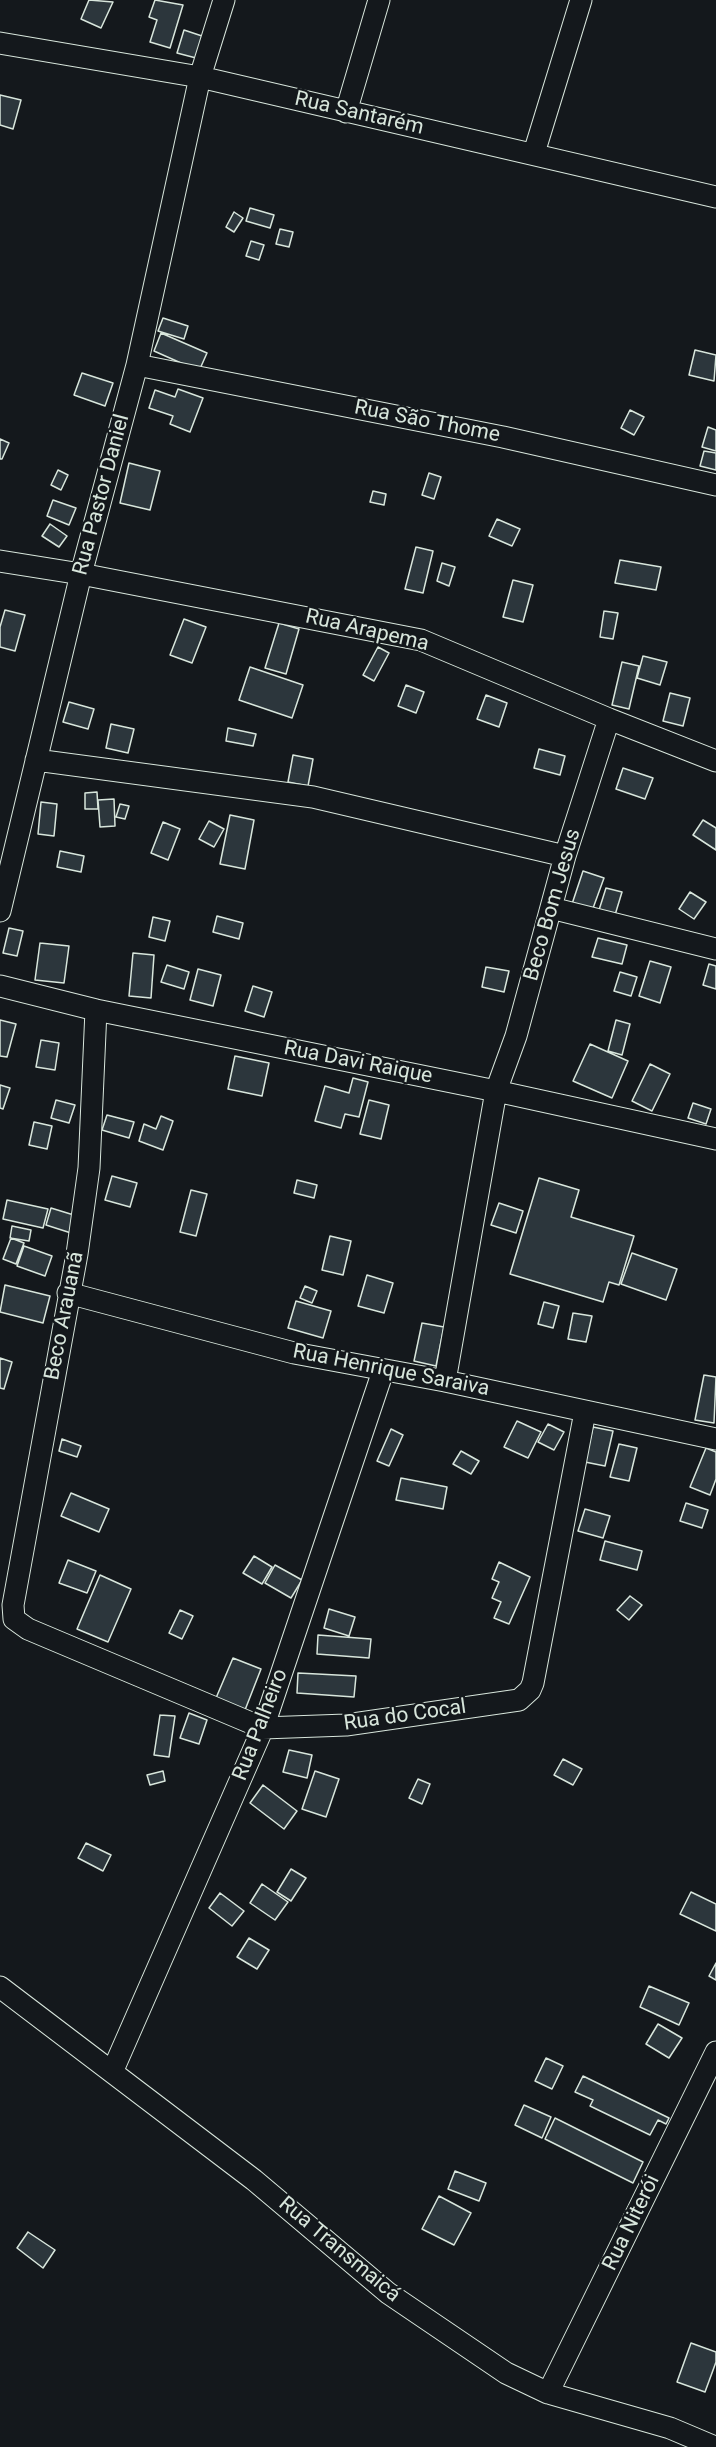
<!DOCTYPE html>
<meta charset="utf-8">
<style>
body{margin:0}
canvas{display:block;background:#14181c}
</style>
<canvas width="716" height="2447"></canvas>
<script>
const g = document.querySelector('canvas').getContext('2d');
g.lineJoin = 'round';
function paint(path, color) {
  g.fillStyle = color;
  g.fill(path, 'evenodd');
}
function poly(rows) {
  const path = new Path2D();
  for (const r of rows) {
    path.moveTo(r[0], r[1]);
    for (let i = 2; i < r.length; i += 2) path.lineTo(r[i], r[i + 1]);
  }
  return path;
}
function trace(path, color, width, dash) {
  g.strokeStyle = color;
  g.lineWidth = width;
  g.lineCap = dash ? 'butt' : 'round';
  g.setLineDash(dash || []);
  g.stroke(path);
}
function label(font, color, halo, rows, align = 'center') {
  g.font = font + ' Roboto,sans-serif';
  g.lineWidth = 4.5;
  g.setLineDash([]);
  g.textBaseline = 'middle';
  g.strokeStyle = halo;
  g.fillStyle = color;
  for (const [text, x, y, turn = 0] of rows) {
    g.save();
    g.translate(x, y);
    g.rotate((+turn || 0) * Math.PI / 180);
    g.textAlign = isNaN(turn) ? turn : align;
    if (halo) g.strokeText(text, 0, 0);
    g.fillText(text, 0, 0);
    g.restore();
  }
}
const building = poly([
 [89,0,113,2,101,28,81,19,89,0],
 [155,0,183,5,170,48,150,42,157,20,149,17,155,0],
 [184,30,202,36,196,58,177,53,184,30],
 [0,95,21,100,13,129,0,125,0,95],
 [250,208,274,215,270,228,246,221,250,208],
 [234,212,243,218,234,232,226,227,234,212],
 [280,229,293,232,289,247,276,244,280,229],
 [251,241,264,245,259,260,246,256,251,241],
 [163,318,188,326,184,339,158,331,163,318],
 [161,333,207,353,199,371,154,351,161,333],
 [695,350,716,355,714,381,689,375,695,350],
 [82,373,113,383,105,406,74,395,82,373],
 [178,389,203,398,190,432,170,424,173,416,149,408,155,390,175,397,178,389],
 [630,410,644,417,634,435,621,428,630,410],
 [708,427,716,430,716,451,702,447,708,427],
 [0,439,9,443,2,459,0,459,0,439],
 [704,451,716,453,716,470,700,466,704,451],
 [129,463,160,471,150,510,120,503,129,463],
 [58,470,68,475,61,490,51,485,58,470],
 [429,473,441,477,434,499,422,495,429,473],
 [373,491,386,494,384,505,370,502,373,491],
 [53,500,76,508,69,525,47,516,53,500],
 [497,519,520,529,512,546,489,536,497,519],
 [50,524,67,536,59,547,42,536,50,524],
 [416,547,433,551,423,593,405,589,416,547],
 [620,560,661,567,656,590,615,583,620,560],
 [442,563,455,567,449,586,437,581,442,563],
 [513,580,533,585,523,622,503,617,513,580],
 [5,610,25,615,15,651,0,647,0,627,5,610],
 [604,611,618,613,613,639,600,637,604,611],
 [184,619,206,627,192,663,170,655,184,619],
 [279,623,299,629,286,674,265,668,279,623],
 [378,647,389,653,374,681,363,675,378,647],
 [643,656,667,662,660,685,637,678,643,656],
 [622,662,639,666,629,709,612,705,622,662],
 [250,667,303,685,292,718,239,700,250,667],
 [406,685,424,692,416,713,398,706,406,685],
 [670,693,690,698,683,726,663,721,670,693],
 [486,695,507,703,499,727,477,719,486,695],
 [69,702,94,709,88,729,63,722,69,702],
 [111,724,134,729,128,753,106,748,111,724],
 [228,728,256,734,253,746,226,741,228,728],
 [539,749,565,756,560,775,534,768,539,749],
 [293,755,313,759,308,786,288,782,293,755],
 [623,768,653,778,645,799,616,789,623,768],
 [97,792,98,809,85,809,85,793,97,792],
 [114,799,115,826,100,827,98,800,114,799],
 [41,802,57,804,54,836,38,834,41,802],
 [120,804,129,806,125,819,116,817,120,804],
 [230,815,254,820,245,869,220,864,230,815],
 [703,820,716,828,716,850,693,835,703,820],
 [209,821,224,829,214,847,199,839,209,821],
 [163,822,180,829,168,860,151,853,163,822],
 [60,851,84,856,81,872,57,867,60,851],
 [583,871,604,878,592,911,572,904,583,871],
 [606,888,622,892,615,915,599,910,606,888],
 [690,892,706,902,694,919,679,909,690,892],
 [217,916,243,923,239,939,213,932,217,916],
 [153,917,170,921,165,941,149,937,153,917],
 [9,928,23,931,17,956,3,953,9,928],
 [598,938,627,945,622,964,592,957,598,938],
 [40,943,69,946,64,983,35,980,40,943],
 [133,953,154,955,151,998,129,996,133,953],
 [650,961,671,967,660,1003,639,996,650,961],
 [709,964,716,966,716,989,703,985,709,964],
 [167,965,189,972,184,989,161,982,167,965],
 [486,967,509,971,504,992,482,987,486,967],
 [198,969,221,975,213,1006,190,1000,198,969],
 [620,972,637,977,631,996,614,991,620,972],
 [253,986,272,992,264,1017,245,1011,253,986],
 [0,1020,16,1024,7,1057,0,1056,0,1020],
 [616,1020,630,1024,622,1055,608,1051,616,1020],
 [41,1040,59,1043,55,1070,36,1067,41,1040],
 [590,1044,628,1061,612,1098,573,1081,590,1044],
 [235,1056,269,1063,262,1096,228,1089,235,1056],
 [650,1064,670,1074,652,1111,632,1101,650,1064],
 [353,1078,368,1082,359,1117,345,1114,341,1128,315,1121,325,1086,349,1093,353,1078],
 [0,1085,10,1088,3,1109,0,1108,0,1085],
 [56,1100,75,1105,69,1123,51,1118,56,1100],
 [369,1100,389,1105,381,1139,360,1134,369,1100],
 [693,1103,711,1109,706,1124,688,1118,693,1103],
 [107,1115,134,1122,129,1138,102,1130,107,1115],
 [161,1116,173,1121,163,1150,139,1141,144,1124,156,1129,161,1116],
 [34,1122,52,1126,47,1149,29,1145,34,1122],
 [112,1176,137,1183,130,1207,105,1200,112,1176],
 [539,1178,579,1190,571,1217,634,1236,619,1285,609,1282,603,1302,510,1274,539,1178],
 [297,1180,317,1185,314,1198,294,1193,297,1180],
 [191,1190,207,1194,196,1236,180,1232,191,1190],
 [7,1200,48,1209,43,1228,3,1219,7,1200],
 [499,1203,523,1211,516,1233,491,1225,499,1203],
 [51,1208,77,1216,71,1233,46,1225,51,1208],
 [12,1226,31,1230,29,1241,10,1238,12,1226],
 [330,1236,351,1241,343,1275,322,1270,330,1236],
 [11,1238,24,1243,16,1264,3,1259,11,1238],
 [24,1246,52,1256,45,1276,17,1266,24,1246],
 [632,1253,677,1269,666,1300,621,1284,632,1253],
 [367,1275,393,1283,384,1313,358,1306,367,1275],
 [5,1285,50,1296,43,1323,0,1312,5,1285],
 [305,1286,317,1291,312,1303,300,1298,305,1286],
 [296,1301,331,1311,323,1338,288,1328,296,1301],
 [544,1302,559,1306,553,1328,538,1324,544,1302],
 [573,1313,592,1316,586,1342,568,1339,573,1313],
 [422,1323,444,1327,436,1366,414,1361,422,1323],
 [0,1358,12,1362,4,1389,0,1388,0,1358],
 [704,1375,716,1377,714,1423,695,1420,704,1375],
 [517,1421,541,1432,528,1458,504,1447,517,1421],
 [548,1424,564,1432,554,1450,538,1442,548,1424],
 [593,1427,613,1431,605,1466,585,1462,593,1427],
 [391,1429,403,1435,389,1466,377,1461,391,1429],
 [62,1439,81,1446,77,1457,59,1451,62,1439],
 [619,1444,637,1448,629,1481,610,1477,619,1444],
 [706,1448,716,1452,716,1479,710,1495,690,1487,706,1448],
 [461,1451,479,1461,471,1474,453,1464,461,1451],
 [401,1478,447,1487,443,1509,396,1500,401,1478],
 [71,1493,109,1509,99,1532,61,1516,71,1493],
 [686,1503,708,1510,702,1528,680,1521,686,1503],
 [585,1509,610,1516,603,1538,578,1531,585,1509],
 [605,1541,642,1551,637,1570,600,1560,605,1541],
 [254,1556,272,1567,262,1584,243,1573,254,1556],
 [68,1560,96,1571,87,1593,59,1583,68,1560],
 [499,1562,530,1577,509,1624,494,1618,501,1602,492,1598,499,1582,492,1579,499,1562],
 [275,1565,302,1580,291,1598,265,1583,275,1565],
 [100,1575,131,1589,108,1642,77,1629,100,1575],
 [630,1596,642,1605,629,1620,617,1610,630,1596],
 [329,1609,355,1617,349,1636,324,1628,329,1609],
 [180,1610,193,1616,182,1639,169,1633,180,1610],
 [318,1635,371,1639,369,1658,317,1654,318,1635],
 [233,1658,261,1669,245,1710,216,1698,233,1658],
 [298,1673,356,1676,354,1697,297,1693,298,1673],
 [189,1713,207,1720,199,1744,180,1738,189,1713],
 [160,1715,175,1716,169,1757,154,1755,160,1715],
 [289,1750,312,1755,307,1778,283,1772,289,1750],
 [563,1759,582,1769,573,1785,554,1775,563,1759],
 [163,1771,165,1781,150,1785,147,1775,163,1771],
 [315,1771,339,1779,326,1817,302,1809,315,1771],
 [418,1779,430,1784,422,1804,409,1798,418,1779],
 [263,1785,297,1811,284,1829,250,1803,263,1785],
 [86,1843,111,1855,103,1871,78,1858,86,1843],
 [291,1869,306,1878,291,1901,277,1892,291,1869],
 [262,1884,288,1902,275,1920,250,1903,262,1884],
 [691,1892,716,1904,716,1931,680,1914,691,1892],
 [220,1893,244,1911,232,1926,209,1908,220,1893],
 [249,1938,269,1950,257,1969,237,1957,249,1938],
 [716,1963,716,1980,709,1976,716,1963],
 [649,1986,689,2003,679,2025,640,2007,649,1986],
 [658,2024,682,2038,669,2058,646,2044,658,2024],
 [546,2058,563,2066,552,2089,535,2081,546,2058],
 [583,2076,669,2118,666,2124,658,2120,650,2135,590,2106,593,2100,575,2092,583,2076],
 [524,2105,551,2117,542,2138,515,2125,524,2105],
 [555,2118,643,2162,633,2183,545,2139,555,2118],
 [455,2171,486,2183,479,2201,448,2189,455,2171],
 [439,2196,471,2213,454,2245,422,2229,439,2196],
 [28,2232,55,2250,43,2268,17,2248,28,2232],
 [691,2343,716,2352,716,2362,705,2392,677,2382,691,2343]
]);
const minor = poly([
 [0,43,200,77,716,197],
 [346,112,379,0],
 [534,153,581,0],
 [137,365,503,437,716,485],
 [0,561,81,574,421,640,609,719,716,761],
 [36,760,313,797,565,856],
 [551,908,716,949],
 [0,911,81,574,137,365,200,77,224,0],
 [0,986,96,1010,496,1091,716,1139],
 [96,1010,89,1168,77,1254,13,1605,14,1619,28,1629,263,1728,346,1725,519,1700,530,1690,533,1683,585,1412],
 [68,1293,294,1353,445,1381,716,1439],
 [445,1381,496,1091,516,1036,565,856,609,719],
 [0,1987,254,2180,388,2293,506,2373,548,2393,670,2428,715,2447],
 [113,2070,263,1728,383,1371],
 [548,2393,716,2052]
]);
const streetNames = [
 ["Rua Santarém",359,114,13],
 ["Rua São Thome",427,422,11],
 ["Rua Pastor Daniel",102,495,-75],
 ["Rua Arapema",367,631,13],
 ["Beco Bom Jesus",553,905,-74],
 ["Rua Davi Raique",358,1063,11],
 ["Beco Arauanã",65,1316,-79],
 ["Rua Henrique Saraiva",391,1371,11],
 ["Rua do Cocal",405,1716,-8],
 ["Rua Palheiro",261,1725,-69],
 ["Rua Niterói",632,2223,-64],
 ["Rua Transmaicá",339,2250,40]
];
paint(building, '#2c363c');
trace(building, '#d8e6dc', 1.5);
trace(minor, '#d8e6dc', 23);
trace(minor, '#14181c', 21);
label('21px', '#d8e6dc', '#14181c', streetNames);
</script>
